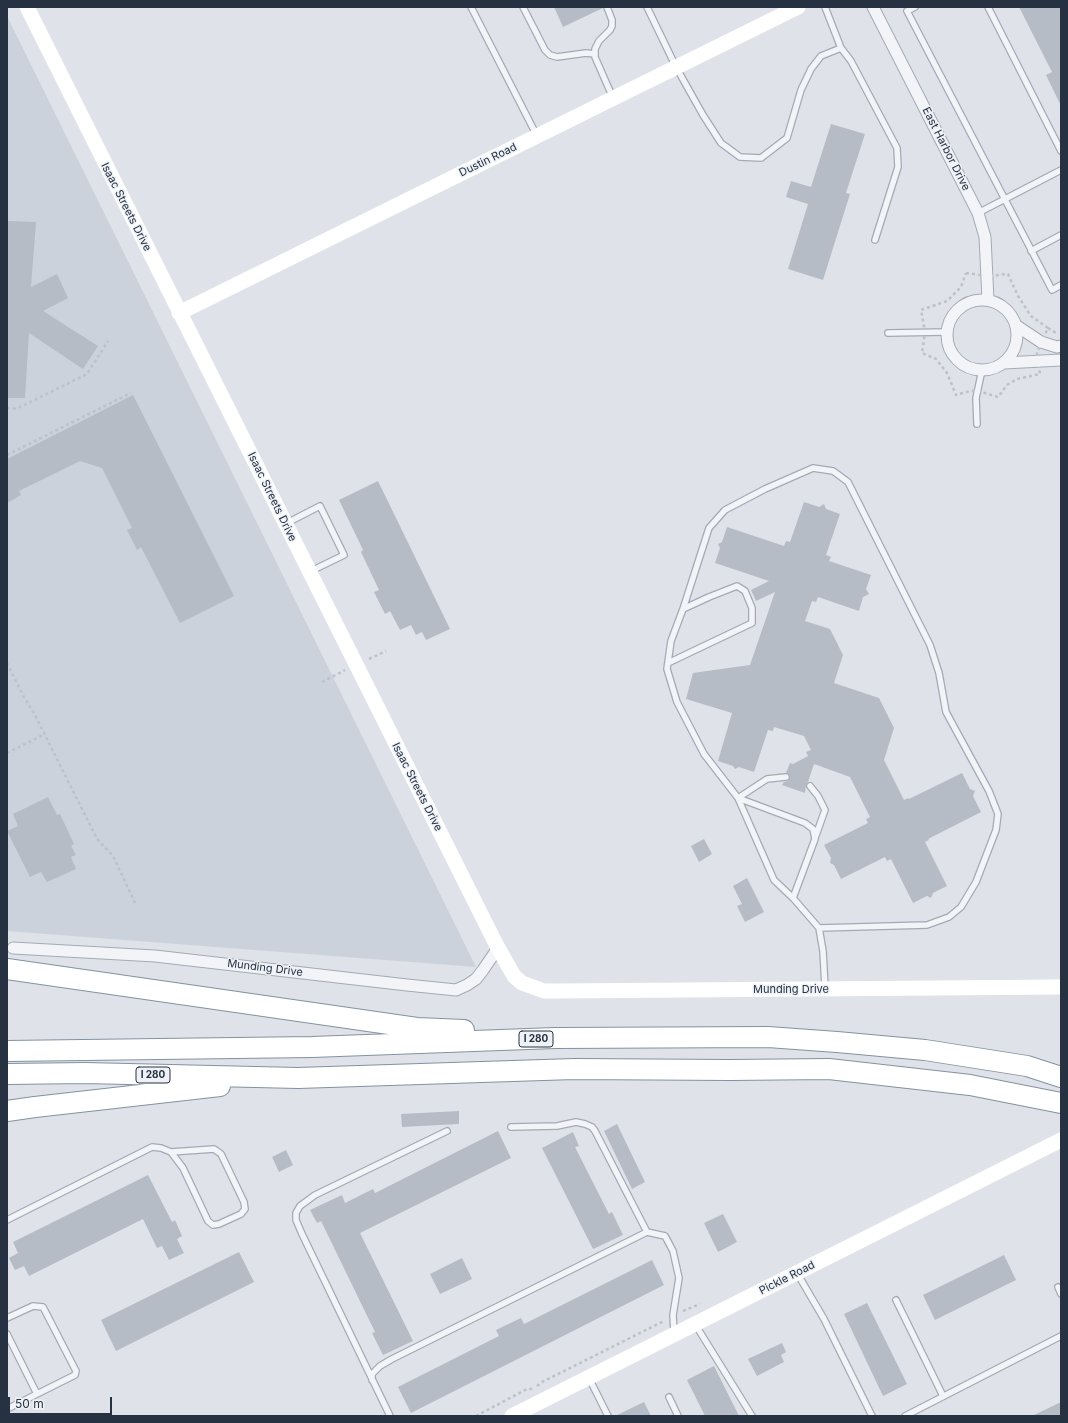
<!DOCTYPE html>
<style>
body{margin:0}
#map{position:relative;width:1068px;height:1423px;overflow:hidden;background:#dfe3e9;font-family:Inter,sans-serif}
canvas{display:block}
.frame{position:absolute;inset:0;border:8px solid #263141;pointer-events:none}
.scale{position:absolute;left:8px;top:1397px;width:104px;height:18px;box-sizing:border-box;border:2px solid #263141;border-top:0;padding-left:5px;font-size:12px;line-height:14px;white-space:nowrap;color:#263141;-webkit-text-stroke:3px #eef2f7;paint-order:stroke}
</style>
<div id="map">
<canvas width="1068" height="1423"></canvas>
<div class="frame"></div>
<div class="scale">50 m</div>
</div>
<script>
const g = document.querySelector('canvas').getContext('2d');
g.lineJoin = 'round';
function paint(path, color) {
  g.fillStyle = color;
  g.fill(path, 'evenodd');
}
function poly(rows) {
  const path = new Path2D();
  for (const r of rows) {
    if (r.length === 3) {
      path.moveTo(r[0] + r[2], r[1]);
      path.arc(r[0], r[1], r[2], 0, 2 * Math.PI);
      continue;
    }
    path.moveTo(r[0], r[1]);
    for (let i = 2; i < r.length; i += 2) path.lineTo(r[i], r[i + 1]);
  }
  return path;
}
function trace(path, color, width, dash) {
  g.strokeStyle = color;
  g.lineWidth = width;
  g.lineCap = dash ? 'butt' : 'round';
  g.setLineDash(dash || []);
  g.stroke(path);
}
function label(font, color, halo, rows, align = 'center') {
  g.font = font + ' Inter,sans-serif';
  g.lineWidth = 3;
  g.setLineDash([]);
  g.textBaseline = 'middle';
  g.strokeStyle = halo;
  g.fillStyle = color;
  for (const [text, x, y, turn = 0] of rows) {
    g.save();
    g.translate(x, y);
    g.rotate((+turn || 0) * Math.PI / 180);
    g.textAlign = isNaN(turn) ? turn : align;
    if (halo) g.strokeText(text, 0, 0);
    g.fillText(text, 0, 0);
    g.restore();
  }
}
const built = poly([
 [7,16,476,967,7,931]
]);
const building = poly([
 [554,7,603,7,603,8,563,27],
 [1019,7,1061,7,1061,106,1046,75,1052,72],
 [831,124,865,134,846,193,850,194,823,280,788,269,808,204,786,197,791,181,811,187],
 [8,221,36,222,31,287,57,274,68,298,43,311,98,346,83,369,29,333,25,398,7,398,7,249],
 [133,395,234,596,180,623,141,547,137,550,127,530,132,528,102,468,80,461,19,491,21,495,7,503,7,459],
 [378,481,450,629,426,640,422,632,416,635,411,625,400,630,390,611,385,614,374,592,379,590,361,552,363,550,339,500],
 [804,502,819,507,824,504,826,509,840,514,826,555,831,557,829,561,871,575,866,589,869,594,863,597,859,611,818,597,816,602,812,601,805,621,830,629,843,655,834,683,879,698,894,728,884,760,904,800,908,798,909,799,962,773,970,789,975,791,973,796,981,812,928,839,929,840,925,842,947,886,933,893,931,898,927,896,913,903,891,859,887,861,885,857,841,879,834,865,830,863,831,858,824,845,868,823,866,819,870,817,850,777,814,764,808,782,806,785,805,793,782,785,784,782,788,781,790,778,790,775,786,773,790,763,793,764,808,756,806,752,811,750,804,736,774,727,773,731,768,730,754,772,739,767,735,769,733,766,718,761,732,713,686,699,693,673,750,665,775,592,756,601,751,590,769,581,715,563,720,548,718,544,722,542,727,527,784,546,786,541,790,542],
 [48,797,57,815,60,814,74,844,71,846,76,855,71,857,76,869,47,882,41,872,30,877,7,831,18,826,13,814],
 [704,839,712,854,699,862,691,846],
 [747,878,764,912,745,922,737,906,742,904,733,886],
 [459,1111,459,1124,402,1127,401,1114],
 [617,1124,645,1182,632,1189,604,1131],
 [498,1131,511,1158,360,1233,413,1341,383,1355,372,1333,375,1332,321,1221,317,1223,310,1210,342,1195,345,1203,373,1189,375,1193],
 [573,1132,579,1146,575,1147,609,1214,612,1212,623,1235,593,1249,542,1148],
 [286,1150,293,1165,279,1172,272,1157],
 [148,1175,172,1222,175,1220,182,1236,177,1239,184,1253,169,1260,162,1246,157,1248,143,1219,29,1276,24,1266,15,1270,9,1258,18,1253,13,1242],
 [723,1214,737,1242,718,1252,704,1223],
 [239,1252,254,1282,116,1351,101,1320],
 [1004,1255,1016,1280,935,1320,923,1295],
 [462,1258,472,1279,440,1294,430,1274],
 [652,1260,664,1285,411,1413,398,1387,499,1336,496,1330,521,1318,524,1324],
 [867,1303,907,1384,883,1396,844,1314],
 [782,1343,786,1352,781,1355,784,1362,757,1376,748,1359],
 [714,1366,739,1416,705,1416,687,1380],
 [644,1402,651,1416,615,1416],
 [1061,1402,1061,1416,1032,1416]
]);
const path = poly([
 [966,273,987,276,1008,274,1018,296,1031,316,1048,328,1037,353,1040,374,1017,379,1007,385,998,397,978,391,970,391,956,395,947,373,936,359,922,353,925,332,921,310,947,301,961,287,966,273],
 [1048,328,1056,333],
 [7,408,13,408,16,409,87,374,108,341],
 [7,455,131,393],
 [369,659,386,651],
 [7,663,24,697,35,715,97,839,113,856,136,905],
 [322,682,345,670],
 [7,753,45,734],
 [683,1311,700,1304],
 [537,1386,542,1382,664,1321],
 [476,1416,527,1389,533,1389]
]);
const lane = poly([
 [471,7,537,136],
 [523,7,545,50,550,55,557,57,586,53,595,54],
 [607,7,612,20,612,26,610,30,599,41,595,49,595,57,613,98],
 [647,7,676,67,703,115,721,143,740,157,761,158,787,138,801,90,811,69,821,56,841,48,851,61,897,148,898,167,875,240],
 [825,7,841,48],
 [915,7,907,11,1052,290,1061,285],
 [988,7,1061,151],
 [978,213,1061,170],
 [1031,251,1061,235],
 [888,333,946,332],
 [977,424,976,398,982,370],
 [285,524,320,506,344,555,311,571],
 [683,609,709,528,725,510,765,489,813,468,833,471,848,482,930,645,939,673,946,712,989,791,998,814,996,830,976,882,961,907,949,917,927,925,819,928],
 [668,663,752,623,752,608,745,591,737,586,709,597,683,609,671,641,667,669,677,702,704,754,738,798,774,880,793,898,819,928,823,951,825,987],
 [810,786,818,796,825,810,815,838],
 [738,798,805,823,813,829,815,839,793,898],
 [738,798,767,779,786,777],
 [511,1127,557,1126,576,1122,585,1124,592,1127,595,1131,647,1232],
 [7,1220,152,1147,161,1148,171,1152,214,1149,221,1154,244,1202,245,1209,241,1214,219,1224,213,1225,208,1221,183,1168,171,1152],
 [797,1273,824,1319,872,1416],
 [1058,1287,1061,1294],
 [896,1300,943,1396],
 [7,1318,33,1306,43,1307,76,1371,75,1375,7,1409],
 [695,1324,752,1416],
 [7,1334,37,1394],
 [589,1378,608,1416],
 [372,1380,372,1374,380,1366,392,1359,647,1232,665,1236,673,1251,679,1278,673,1315,674,1333],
 [669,1397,678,1416],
 [390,1416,302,1234,296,1220,296,1213,300,1206,315,1195,447,1131],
 [905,1416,1061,1336]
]);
const street = poly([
 [873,7,978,213,985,237,988,300],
 [982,335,35],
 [1017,326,1041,342,1057,347,1061,346],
 [1004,363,1061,360],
 [13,948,155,956,407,985,456,990,467,985,476,979,483,970,498,948]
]);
const secondary = poly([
 [27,7,497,946,514,976,522,983,544,991,558,991,1061,987],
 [179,313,798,7],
 [512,1416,1061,1140]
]);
const highway = poly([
 [7,969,417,1028,464,1030],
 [7,1051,312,1047,555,1038,768,1037,837,1042,925,1050,1027,1066,1061,1077],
 [7,1074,85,1073,298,1078,574,1069,730,1070,829,1069,970,1085,1061,1103],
 [7,1111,35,1107,220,1086]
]);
const shields = [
 [536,1039,34],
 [153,1075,34]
];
const shieldNames = [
 ["I 280",536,1039],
 ["I 280",153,1075]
];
const streetNames = [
 ["East Harbor Drive",946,149,63],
 ["Dustin Road",488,160,-26],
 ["Isaac Streets Drive",126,207,63],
 ["Isaac Streets Drive",272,497,64],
 ["Isaac Streets Drive",417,787,63],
 ["Munding Drive",265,968,7],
 ["Munding Drive",791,990],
 ["Pickle Road",787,1278,-27]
];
paint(built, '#ccd2db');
paint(building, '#b5bcc6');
trace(lane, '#a4aab3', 8);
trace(street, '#a4aab3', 13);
trace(highway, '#8591a1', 22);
trace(path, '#bdc1c8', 2.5, [3, 3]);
trace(lane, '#f2f4f7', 5.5);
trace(street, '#f2f4f7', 11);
trace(secondary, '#fff', 15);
trace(highway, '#fff', 20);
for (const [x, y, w] of shields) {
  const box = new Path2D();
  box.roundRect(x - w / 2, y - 8, w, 16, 3);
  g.fillStyle = '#eef2f7';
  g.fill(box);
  trace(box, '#263141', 1);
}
label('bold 10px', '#263141', null, shieldNames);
label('11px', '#263141', '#eef2f7', streetNames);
</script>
